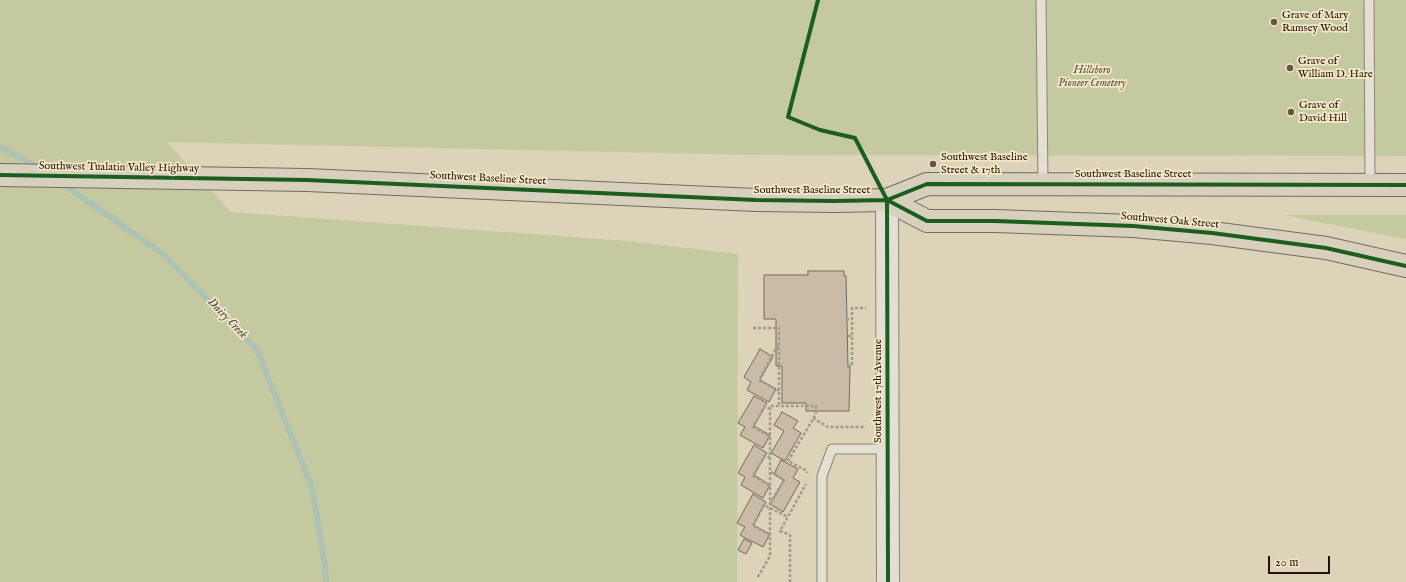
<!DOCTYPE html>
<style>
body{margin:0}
#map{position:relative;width:1406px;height:582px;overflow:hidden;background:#dcd3b9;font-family:"IM FELL English",serif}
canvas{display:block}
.scale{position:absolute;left:1268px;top:556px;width:62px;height:18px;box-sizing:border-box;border:2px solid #291007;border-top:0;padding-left:5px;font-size:12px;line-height:14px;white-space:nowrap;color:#291007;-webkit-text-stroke:3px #f2e8c8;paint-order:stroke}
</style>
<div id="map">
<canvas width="1406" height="582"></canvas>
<div class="scale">20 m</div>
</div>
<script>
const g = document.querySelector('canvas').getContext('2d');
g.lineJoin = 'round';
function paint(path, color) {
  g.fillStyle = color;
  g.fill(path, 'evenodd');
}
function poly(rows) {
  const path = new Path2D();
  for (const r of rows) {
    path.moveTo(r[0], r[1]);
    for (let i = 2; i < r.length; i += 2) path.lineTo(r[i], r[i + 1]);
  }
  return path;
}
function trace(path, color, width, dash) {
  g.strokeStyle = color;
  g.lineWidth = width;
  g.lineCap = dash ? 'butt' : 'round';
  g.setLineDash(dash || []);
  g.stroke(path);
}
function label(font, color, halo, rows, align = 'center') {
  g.font = font + ' "IM FELL English",serif';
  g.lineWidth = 3.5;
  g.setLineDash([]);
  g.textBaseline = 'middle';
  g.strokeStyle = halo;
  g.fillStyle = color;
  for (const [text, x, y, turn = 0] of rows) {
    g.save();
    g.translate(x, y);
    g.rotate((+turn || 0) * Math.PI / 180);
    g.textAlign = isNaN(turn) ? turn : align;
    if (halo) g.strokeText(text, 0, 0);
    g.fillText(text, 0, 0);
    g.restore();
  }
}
const green = poly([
 [0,0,1406,0,1406,156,756,155,167,142,231,212,627,241,738,254,737,582,0,582],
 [1283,215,1406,215,1406,239]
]);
const stream = poly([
 [0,147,40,168],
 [62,183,164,255,257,350,312,487,325,566,326,582]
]);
const building = poly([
 [808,271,844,271,844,276,846,276,848,367,850,367,849,411,806,411,806,403,782,403,782,366,776,366,776,319,764,319,764,275,808,275,808,271],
 [760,349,773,357,760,380,776,389,769,402,747,390,751,382,744,377,760,349],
 [754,396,767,403,754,426,770,435,763,448,740,435,745,427,738,423,754,396],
 [782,412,798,421,793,428,801,433,785,461,771,453,784,431,774,425,782,412],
 [754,445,767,453,754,475,770,485,763,498,741,485,745,477,738,473,754,445],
 [781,460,798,469,793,478,800,482,783,512,770,504,784,480,774,474,781,460],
 [753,494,766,502,753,525,770,534,763,547,740,535,745,527,737,523,753,494],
 [744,539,752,543,746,554,738,550,744,539]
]);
const path = poly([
 [846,319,852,319],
 [753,328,779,328,779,406],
 [848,336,852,336],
 [778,345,759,380,779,391],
 [848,366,852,366,852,308,866,308],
 [770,409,765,406,753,427,770,436],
 [813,418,828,427,866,427],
 [770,458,765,455,753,476,770,486],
 [771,472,784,480,771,502],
 [770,535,753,526,764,505,788,517],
 [758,577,770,556,770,406,816,406,816,414,788,461,807,471,807,473],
 [790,582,790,535,780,531,806,484]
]);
const service = poly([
 [1041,0,1043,184],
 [1369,0,1370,185],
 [822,582,822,476,832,449,888,449]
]);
const tertiary = poly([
 [887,200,888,582]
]);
const trunk = poly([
 [0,175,307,180,756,200,835,201,887,200,927,184,1406,185],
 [887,200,927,221,995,221,1133,226,1212,233,1326,248,1406,266]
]);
const cycleway = poly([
 [818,0,788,117,820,130,855,138,887,200,888,582],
 [0,175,307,180,756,200,835,201,887,200,927,184,1406,185],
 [887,200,927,221,995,221,1133,226,1212,233,1326,248,1406,266]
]);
const markers = [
 [1274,22,4,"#685445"],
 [1290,68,4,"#685445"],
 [1291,112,4,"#685445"],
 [933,164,4,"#685445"]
];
const poiNames = [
 ["Grave of Mary",1282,16],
 ["Ramsey Wood",1282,29],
 ["Grave of",1298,62],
 ["William D. Hare",1298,75],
 ["Grave of",1299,106],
 ["David Hill",1299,119],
 ["Southwest Baseline",941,158],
 ["Street & 17th",941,171]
];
const parkNames = [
 ["Hillsboro",1092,71],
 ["Pioneer Cemetery",1092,84]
];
const streetNames = [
 ["Southwest Tualatin Valley Highway",119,168,1],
 ["Southwest Baseline Street",1133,175],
 ["Southwest Baseline Street",488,179,3],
 ["Southwest Baseline Street",812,191],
 ["Southwest Oak Street",1170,221,5],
 ["Southwest 17th Avenue",879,391,-90]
];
const waterNames = [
 ["Dairy Creek",227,319,46]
];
paint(green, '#c5c9a0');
trace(stream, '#adc2b2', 6);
paint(building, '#cabba7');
trace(building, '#746a5d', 1);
trace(service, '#8d8475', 11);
trace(tertiary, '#8d8475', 24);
trace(trunk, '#746a5d', 24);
trace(path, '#a09a8f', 2.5, [3, 2]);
trace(service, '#e3dfd2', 9);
trace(tertiary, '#e3dfd2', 22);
trace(trunk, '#d7d0bd', 22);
trace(cycleway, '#1b5e20', 4);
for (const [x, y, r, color] of markers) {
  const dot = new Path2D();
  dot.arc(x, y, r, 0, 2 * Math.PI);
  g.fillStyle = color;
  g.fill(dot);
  trace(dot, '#f2e8c8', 1.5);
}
label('11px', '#291007', '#f2e8c8', poiNames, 'left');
label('italic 11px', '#594e36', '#f2e8c8', parkNames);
label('11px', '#291007', '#f2e8c8', streetNames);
label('italic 12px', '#504c42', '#f2e8c8', waterNames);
</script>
